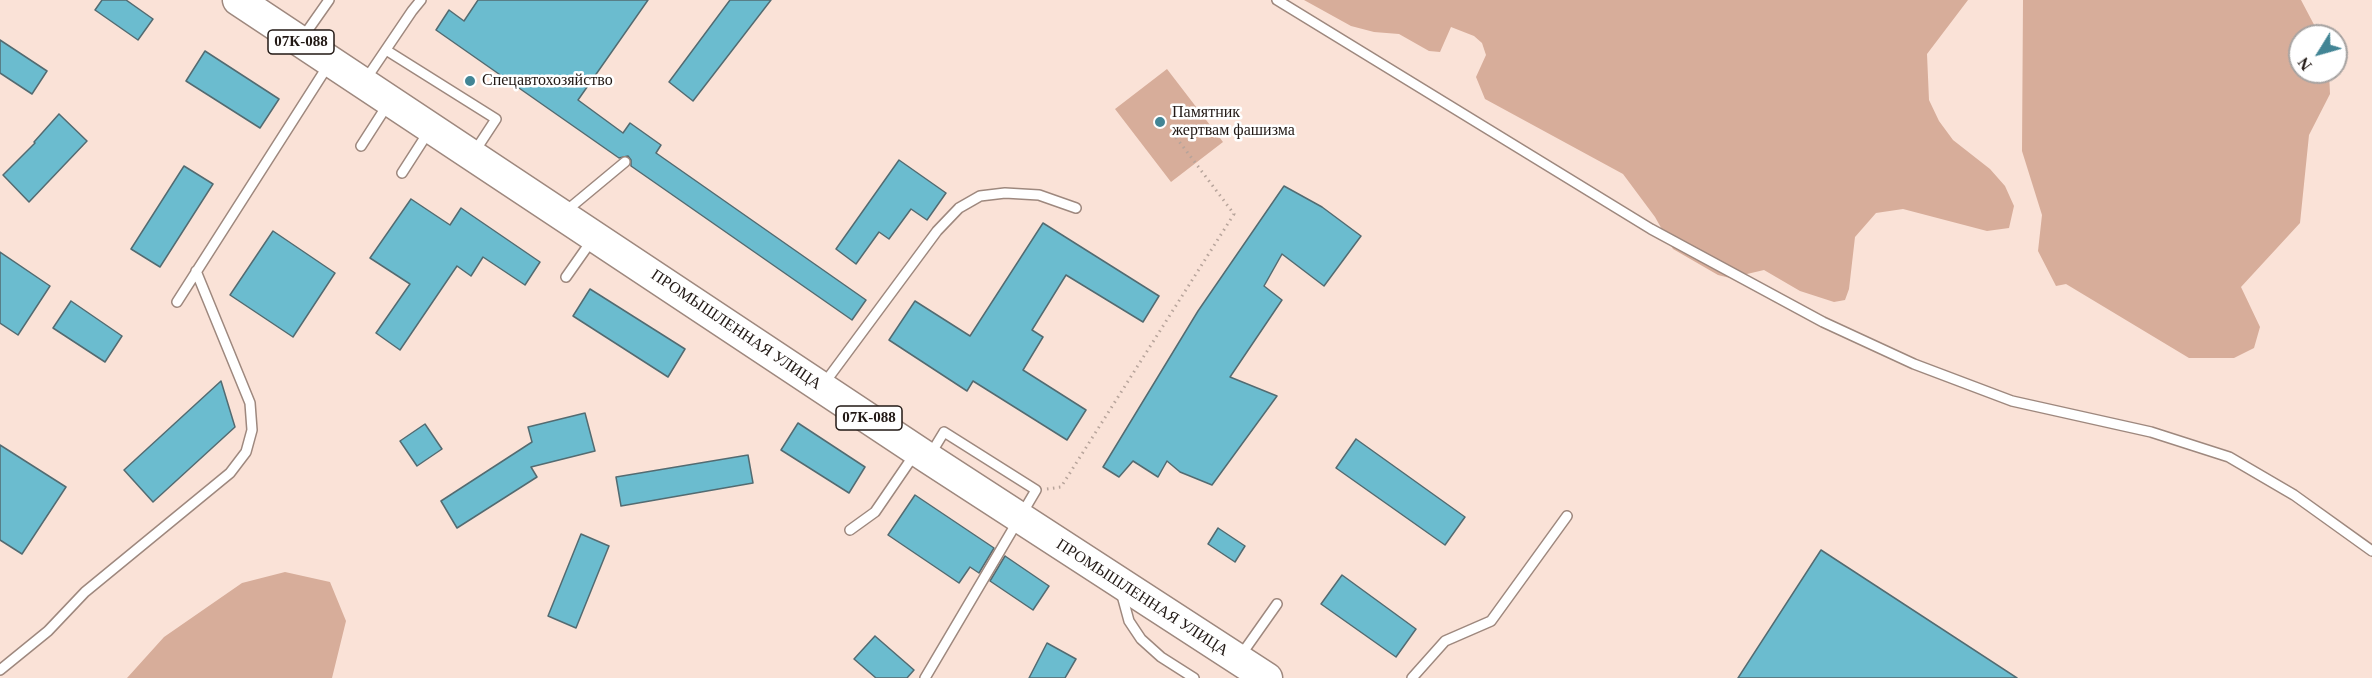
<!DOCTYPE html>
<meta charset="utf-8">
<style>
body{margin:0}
#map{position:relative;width:2372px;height:678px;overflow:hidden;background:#fae2d7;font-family:"Times New Roman",serif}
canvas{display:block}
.north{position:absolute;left:2288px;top:24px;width:60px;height:60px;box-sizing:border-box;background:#fff;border:2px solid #a7a3a1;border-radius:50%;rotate:233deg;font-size:16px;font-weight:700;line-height:24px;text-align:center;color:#221915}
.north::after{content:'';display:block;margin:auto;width:21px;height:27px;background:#428595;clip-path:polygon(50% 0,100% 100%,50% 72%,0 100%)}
</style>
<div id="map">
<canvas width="2372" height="678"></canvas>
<div class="north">N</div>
</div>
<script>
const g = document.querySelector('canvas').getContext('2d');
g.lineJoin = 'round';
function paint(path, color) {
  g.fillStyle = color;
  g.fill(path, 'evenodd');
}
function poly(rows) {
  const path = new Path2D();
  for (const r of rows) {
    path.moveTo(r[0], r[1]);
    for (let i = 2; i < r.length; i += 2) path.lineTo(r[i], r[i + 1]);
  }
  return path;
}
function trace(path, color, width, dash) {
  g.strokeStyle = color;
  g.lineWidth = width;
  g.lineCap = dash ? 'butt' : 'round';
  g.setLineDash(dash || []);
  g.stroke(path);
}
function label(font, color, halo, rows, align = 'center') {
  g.font = font + ' "Times New Roman",serif';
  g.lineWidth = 5;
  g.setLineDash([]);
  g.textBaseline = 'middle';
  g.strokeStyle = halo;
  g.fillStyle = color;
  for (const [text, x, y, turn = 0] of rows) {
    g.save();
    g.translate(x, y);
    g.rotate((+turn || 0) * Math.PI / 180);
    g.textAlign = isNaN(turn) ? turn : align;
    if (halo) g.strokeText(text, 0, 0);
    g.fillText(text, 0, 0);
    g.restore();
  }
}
const green = poly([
 [1304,0,1968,0,1927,54,1929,100,1939,121,1953,140,1990,169,2005,186,2014,206,2009,228,1987,231,1903,209,1876,213,1855,237,1849,289,1845,300,1834,302,1800,291,1764,270,1730,278,1718,275,1673,249,1655,217,1623,174,1485,99,1476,77,1486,55,1482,43,1474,36,1451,27,1440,52,1429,51,1399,34,1374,32,1351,26],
 [2023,0,2301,0,2320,36,2300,36,2300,72,2329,72,2330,94,2309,135,2300,223,2241,287,2260,327,2254,348,2234,358,2189,358,2066,284,2056,286,2038,251,2042,215,2022,151],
 [1167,69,1223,142,1171,182,1115,109],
 [285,572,330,582,346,621,332,678,127,678,164,637,242,583]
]);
const building = poly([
 [102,0,126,0,153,19,138,40,95,10,102,0],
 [478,0,648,0,578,100,623,133,630,123,661,145,656,153,866,300,852,320,631,166,631,160,628,156,619,158,436,30,449,10,464,21,478,0],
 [730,0,771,0,693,101,669,82,730,0],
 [0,40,47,71,32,94,0,73,0,40],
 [205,51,279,99,260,128,186,81,205,51],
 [59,114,87,141,29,202,3,175,35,143,34,142,59,114],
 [899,160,946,193,927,220,911,209,889,239,879,232,856,264,836,249,899,160],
 [184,166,213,184,160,267,131,249,184,166],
 [1284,186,1322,207,1361,236,1324,286,1282,254,1264,286,1282,300,1230,377,1277,396,1212,485,1180,472,1167,461,1158,477,1133,461,1119,477,1103,467,1198,311,1284,186],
 [411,199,450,225,461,208,540,262,525,285,483,257,471,276,457,266,400,350,376,333,410,284,370,258,411,199],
 [1043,223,1159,296,1143,322,1066,275,1032,330,1043,337,1023,370,1086,410,1067,440,973,381,967,391,889,340,915,301,970,336,1043,223],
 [273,231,335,273,293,337,230,295,273,231],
 [0,252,50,286,18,335,0,323,0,252],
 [590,289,685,349,668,377,573,316,590,289],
 [71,301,122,336,105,362,53,328,71,301],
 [221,381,235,427,153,502,124,470,221,381],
 [585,413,595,451,531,467,537,477,457,528,441,501,532,442,528,427,585,413],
 [798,423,865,467,849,493,781,450,798,423],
 [425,424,442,449,417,466,400,441,425,424],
 [1356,439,1465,517,1445,545,1336,468,1356,439],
 [0,445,66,487,22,554,0,540,0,445],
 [748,455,753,483,621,506,616,477,748,455],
 [915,495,994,548,979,573,970,567,959,583,888,535,915,495],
 [1218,528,1245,546,1235,562,1208,544,1218,528],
 [581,534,609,546,576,628,548,616,581,534],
 [1821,550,2017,678,1738,678,1821,550],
 [1005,556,1049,586,1033,610,990,581,1005,556],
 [1342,575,1416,629,1396,657,1321,604,1342,575],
 [875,636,914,670,907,678,876,678,854,659,875,636],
 [1047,643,1076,659,1065,678,1029,678,1047,643]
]);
const path = poly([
 [1047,489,1061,487,1234,214,1175,136]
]);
const lane = poly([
 [1277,0,1651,229,1823,322,1914,364,2012,401,2151,432,2229,457,2294,495,2372,551],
 [303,37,329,0],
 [386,50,496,119,475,151],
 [366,79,412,11,421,0],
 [361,146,388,104],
 [402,173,429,131],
 [566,211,625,162],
 [566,277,592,240],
 [177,302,329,64],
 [823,385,937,231,959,208,980,196,1005,193,1039,195,1076,208],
 [850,530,875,512,914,455],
 [1125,593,1123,599,1129,621,1141,639,1161,657,1194,678],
 [1241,655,1277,604],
 [0,670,48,631,85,592,230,473,246,452,252,430,250,403,196,271],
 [925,678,1036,490,944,432,930,455],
 [1412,678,1445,641,1491,621,1567,516]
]);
const primary = poly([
 [238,0,928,458,1267,678]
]);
const markers = [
 [470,81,6,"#428595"],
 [1160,122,6,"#428595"]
];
const shields = [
 [301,42,66],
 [869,418,66]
];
const shieldNames = [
 ["07К-088",301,42],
 ["07К-088",869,418]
];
const poiNames = [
 ["Спецавтохозяйство",482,81],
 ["Памятник",1172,113],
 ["жертвам фашизма",1172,131]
];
const streetNames = [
 ["ПРОМЫШЛЕННАЯ УЛИЦА",736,330,34],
 ["ПРОМЫШЛЕННАЯ УЛИЦА",1142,598,33]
];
paint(green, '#d7ad9a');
paint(building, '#6bbccf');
trace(building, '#536b71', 1.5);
trace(lane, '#9e887e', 12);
trace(primary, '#9e887e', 33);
trace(path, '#b7a49b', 3, [1.5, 4.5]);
trace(lane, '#fff', 9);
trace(primary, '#fff', 30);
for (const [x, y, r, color] of markers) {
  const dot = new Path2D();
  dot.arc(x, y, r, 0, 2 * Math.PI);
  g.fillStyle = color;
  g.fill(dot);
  trace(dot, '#fff', 2);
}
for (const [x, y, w] of shields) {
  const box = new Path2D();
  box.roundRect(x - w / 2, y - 12, w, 24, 4.5);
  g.fillStyle = '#fff';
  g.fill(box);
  trace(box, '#221915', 1.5);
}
label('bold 15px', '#221915', null, shieldNames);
label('16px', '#221915', '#fff', poiNames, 'left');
label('16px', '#221915', '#fff', streetNames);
</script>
